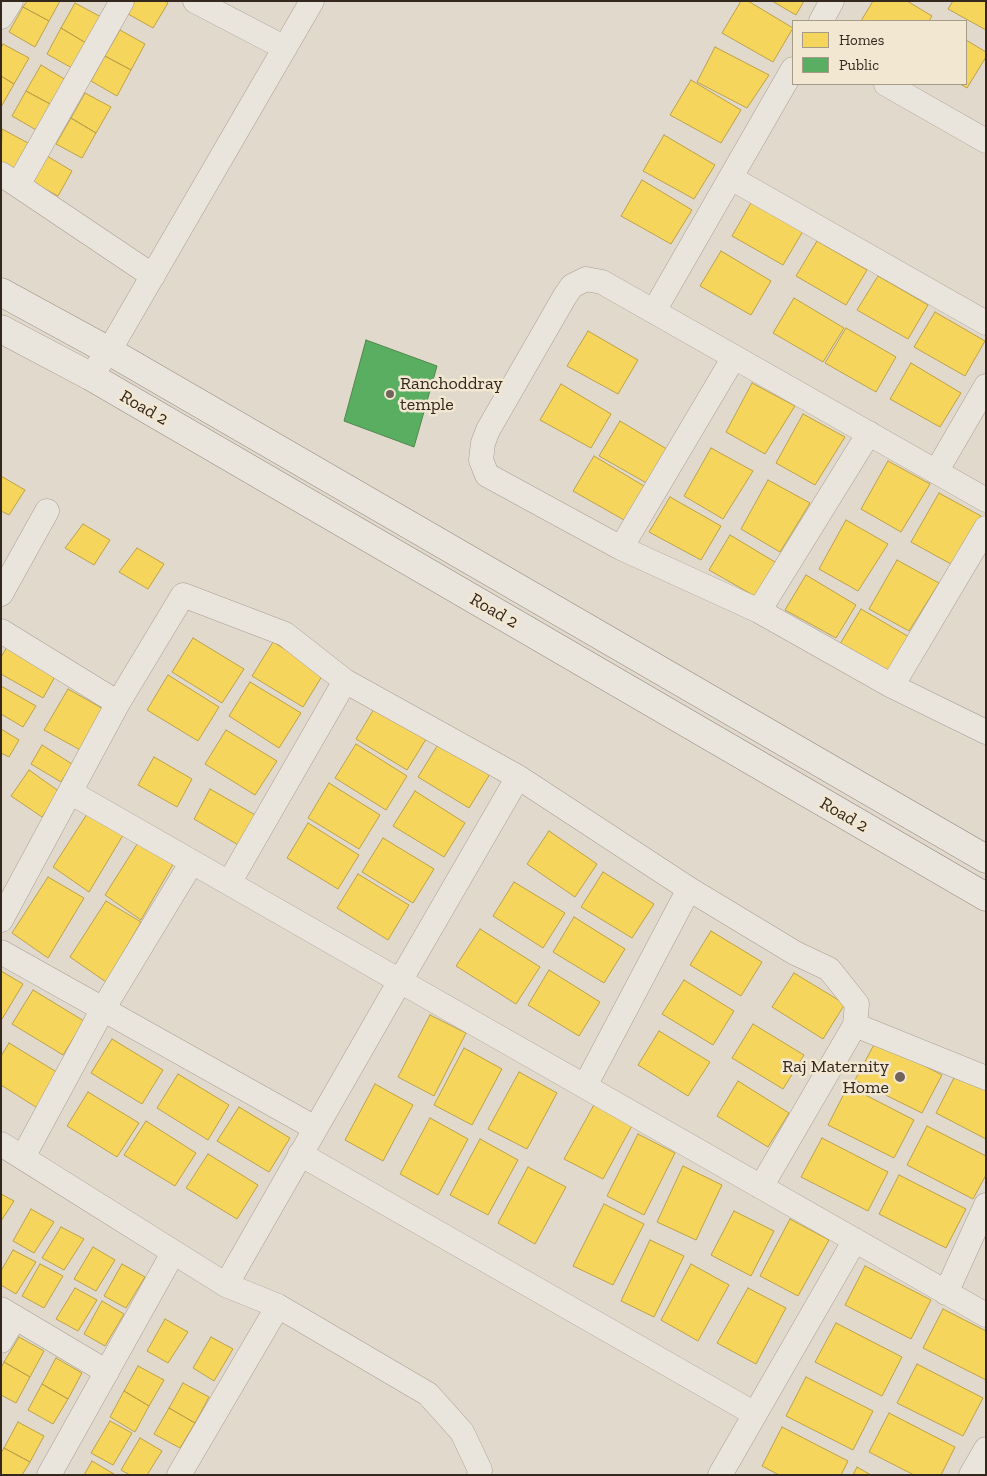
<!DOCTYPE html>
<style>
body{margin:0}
#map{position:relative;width:987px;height:1476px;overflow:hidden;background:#e1d9cb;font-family:"Zilla Slab",serif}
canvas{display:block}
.frame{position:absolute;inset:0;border:2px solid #34271e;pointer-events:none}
.legend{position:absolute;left:792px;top:20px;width:175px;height:65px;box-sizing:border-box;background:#f2e7d1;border:1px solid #a69a89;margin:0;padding:6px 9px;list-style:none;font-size:15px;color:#34271e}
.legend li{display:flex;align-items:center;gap:10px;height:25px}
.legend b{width:25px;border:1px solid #a69a89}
</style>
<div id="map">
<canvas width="987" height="1476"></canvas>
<div class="frame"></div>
<ul class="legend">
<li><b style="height:14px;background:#f6d55c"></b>Homes</li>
<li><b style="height:14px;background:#5aae61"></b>Public</li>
</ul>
</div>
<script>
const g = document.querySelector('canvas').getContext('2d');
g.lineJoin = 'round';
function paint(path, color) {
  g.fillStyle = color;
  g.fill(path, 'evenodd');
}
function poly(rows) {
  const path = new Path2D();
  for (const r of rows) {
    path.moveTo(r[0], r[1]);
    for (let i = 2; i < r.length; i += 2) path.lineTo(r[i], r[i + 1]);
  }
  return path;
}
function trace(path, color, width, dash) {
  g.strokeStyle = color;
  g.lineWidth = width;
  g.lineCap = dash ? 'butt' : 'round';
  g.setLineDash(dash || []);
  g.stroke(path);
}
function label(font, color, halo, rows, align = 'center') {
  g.font = font + ' "Zilla Slab",serif';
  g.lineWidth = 5;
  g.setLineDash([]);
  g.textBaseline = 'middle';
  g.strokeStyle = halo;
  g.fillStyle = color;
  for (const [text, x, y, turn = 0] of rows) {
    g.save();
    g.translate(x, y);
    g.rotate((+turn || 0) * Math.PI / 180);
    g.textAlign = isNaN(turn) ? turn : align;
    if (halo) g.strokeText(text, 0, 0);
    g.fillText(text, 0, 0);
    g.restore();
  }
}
const homes = poly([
 [27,1,60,1,49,21,23,7,27,1],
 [135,1,165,1,168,3,153,28,128,14,135,1],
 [741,1,748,1,793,28,773,62,722,33,741,1],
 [772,1,804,1,796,15,772,1],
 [873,1,907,1,932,16,929,21,861,21,873,1],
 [953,1,986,1,986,30,948,9,953,1],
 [75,3,101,17,86,43,61,28,75,3],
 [23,7,49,21,35,47,9,32,23,7],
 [61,28,86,43,72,68,47,54,61,28],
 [120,30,145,44,131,70,105,56,120,30],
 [966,40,986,52,986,57,967,88,960,84,966,84,966,40],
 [3,44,29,58,14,84,1,76,1,48,3,44],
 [715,47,769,75,747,108,697,82,715,47],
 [105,56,131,70,117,96,91,81,105,56],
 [41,65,66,80,52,105,26,91,41,65],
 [1,76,14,84,1,107,1,76],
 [691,80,741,110,721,143,670,115,691,80],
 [26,91,52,105,38,131,12,116,26,91],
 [85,93,111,107,96,133,71,118,85,93],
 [71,118,96,133,82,158,56,144,71,118],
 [2,129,28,143,14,169,1,162,2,129],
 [664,135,715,165,694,199,643,171,664,135],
 [47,156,72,171,58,196,32,182,47,156],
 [642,180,692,210,671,244,621,216,642,180],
 [752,201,803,231,783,265,732,236,752,201],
 [817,241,867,270,846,305,796,276,817,241],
 [721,251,771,281,751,315,700,286,721,251],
 [878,276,928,305,908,339,857,310,878,276],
 [794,298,844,328,823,362,773,333,794,298],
 [935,312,985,341,965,376,914,347,935,312],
 [846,328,896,357,876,392,825,363,846,328],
 [588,331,638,360,618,394,567,366,588,331],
 [911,363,961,393,940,427,890,399,911,363],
 [752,383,795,406,765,454,726,432,752,383],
 [561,384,611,414,591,448,540,420,561,384],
 [803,414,845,437,815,485,776,463,803,414],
 [620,421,670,451,650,485,599,456,620,421],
 [711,448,753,471,723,519,684,496,711,448],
 [594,456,644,486,624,520,573,491,594,456],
 [888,461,930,484,901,532,861,509,888,461],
 [1,476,25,490,9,515,1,511,1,476],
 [768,480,810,503,780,552,741,529,768,480],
 [939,493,981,516,951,564,911,542,939,493],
 [670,497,721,526,701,560,649,532,670,497],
 [846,520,888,544,858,591,819,569,846,520],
 [83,524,110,540,94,565,65,548,83,524],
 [730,535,780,565,760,599,709,570,730,535],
 [137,548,164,564,148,589,119,572,137,548],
 [897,560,939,583,909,631,869,609,897,560],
 [806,575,856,605,836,638,785,610,806,575],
 [861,609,911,638,891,673,840,644,861,609],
 [193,638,244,669,222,703,172,672,193,638],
 [273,642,324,673,303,707,252,676,273,642],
 [7,647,56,675,43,698,1,674,1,657,7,647],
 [168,675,219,707,198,741,147,710,168,675],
 [250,682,301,713,279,748,229,716,250,682],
 [1,686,36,706,23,727,1,714,1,686],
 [68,689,107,711,84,752,44,730,68,689],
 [377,704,428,736,407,770,356,739,377,704],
 [1,729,19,740,9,757,1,753,1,729],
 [226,730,277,761,255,795,205,764,226,730],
 [439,743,490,774,469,808,418,777,439,743],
 [356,744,407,776,386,810,335,778,356,744],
 [42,745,72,764,61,782,31,764,42,745],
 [154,757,192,779,177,807,138,785,154,757],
 [29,770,60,792,42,817,11,796,29,770],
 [329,783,380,815,359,849,308,818,329,783],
 [210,789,257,816,240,846,194,819,210,789],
 [415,791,465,823,444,857,393,826,415,791],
 [89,811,125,832,89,892,53,867,89,811],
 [308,823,359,855,338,889,287,858,308,823],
 [549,831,597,864,575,897,527,864,549,831],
 [141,838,176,859,141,920,105,895,141,838],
 [383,838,434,869,413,903,362,872,383,838],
 [603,872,654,904,632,938,581,907,603,872],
 [358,874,409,905,388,940,337,908,358,874],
 [48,877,84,898,48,958,12,933,48,877],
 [514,882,565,913,543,948,493,916,514,882],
 [106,901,141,922,106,982,70,957,106,901],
 [574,917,625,949,604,983,553,952,574,917],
 [480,929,540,967,516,1004,456,966,480,929],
 [711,931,762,962,741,996,690,965,711,931],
 [549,970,600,1002,579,1036,528,1005,549,970],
 [1,971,23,984,2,1019,1,1018,1,971],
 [794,973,845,1004,823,1039,772,1007,794,973],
 [684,980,734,1011,713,1045,662,1014,684,980],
 [33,990,84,1021,63,1055,12,1024,33,990],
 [430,1015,466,1033,434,1096,398,1077,430,1015],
 [753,1024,804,1055,783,1089,732,1058,753,1024],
 [659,1031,710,1062,688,1096,638,1065,659,1031],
 [112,1039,163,1070,142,1104,91,1073,112,1039],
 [876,1041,942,1075,922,1113,855,1080,876,1041],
 [9,1043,60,1074,39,1109,1,1085,1,1056,9,1043],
 [464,1048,502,1069,472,1125,434,1105,464,1048],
 [519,1072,557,1093,527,1149,488,1129,519,1072],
 [178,1074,229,1105,208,1140,157,1108,178,1074],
 [956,1074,986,1090,986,1139,936,1113,956,1074],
 [738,1081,789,1113,768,1147,717,1116,738,1081],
 [375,1084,413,1105,383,1161,345,1140,375,1084],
 [848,1086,914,1120,894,1158,828,1125,848,1086],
 [88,1092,139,1123,117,1157,67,1126,88,1092],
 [595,1103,633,1124,603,1179,564,1159,595,1103],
 [239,1107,290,1138,269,1172,217,1141,239,1107],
 [430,1118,468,1139,438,1195,400,1174,430,1118],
 [146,1121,196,1153,175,1186,124,1155,146,1121],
 [927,1126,986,1156,986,1175,973,1199,907,1165,927,1126],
 [638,1134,675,1153,644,1215,607,1196,638,1134],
 [822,1138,888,1172,868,1211,801,1177,822,1138],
 [480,1139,518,1160,488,1215,450,1195,480,1139],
 [208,1154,258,1185,237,1219,186,1188,208,1154],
 [683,1166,722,1185,696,1240,657,1222,683,1166],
 [528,1167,566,1187,535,1244,498,1223,528,1167],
 [899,1175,966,1209,946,1248,879,1214,899,1175],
 [1,1194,14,1201,1,1221,1,1194],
 [604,1204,644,1224,613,1285,573,1266,604,1204],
 [31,1209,54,1222,34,1253,13,1241,31,1209],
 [734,1211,774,1231,751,1276,711,1255,734,1211],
 [790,1219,829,1240,798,1296,760,1276,790,1219],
 [61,1227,84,1239,64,1270,42,1258,61,1227],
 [650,1240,684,1256,654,1317,621,1301,650,1240],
 [93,1247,115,1260,96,1291,74,1279,93,1247],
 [13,1250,36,1262,16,1294,1,1285,1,1271,13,1250],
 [40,1264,63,1276,44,1308,22,1296,40,1264],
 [122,1264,145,1277,126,1308,104,1296,122,1264],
 [691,1264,729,1285,698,1341,661,1320,691,1264],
 [865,1266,931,1300,911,1339,845,1305,865,1266],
 [75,1288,97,1300,78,1331,56,1319,75,1288],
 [748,1288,786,1308,756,1364,717,1343,748,1288],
 [102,1301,124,1314,105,1346,84,1334,102,1301],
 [943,1309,986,1331,986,1380,923,1348,943,1309],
 [165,1319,188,1332,168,1363,147,1351,165,1319],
 [836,1323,902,1357,882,1396,815,1362,836,1323],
 [19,1337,44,1351,30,1377,4,1362,19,1337],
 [211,1337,233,1349,214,1381,193,1368,211,1337],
 [56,1358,82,1373,68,1399,42,1384,56,1358],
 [4,1362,30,1377,16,1403,1,1395,1,1368,4,1362],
 [917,1364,983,1398,963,1436,897,1403,917,1364],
 [138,1366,164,1380,149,1406,124,1391,138,1366],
 [806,1377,873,1411,853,1450,786,1416,806,1377],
 [183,1383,209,1397,195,1423,169,1408,183,1383],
 [42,1384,68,1399,53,1424,28,1410,42,1384],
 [124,1391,149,1406,135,1432,110,1417,124,1391],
 [169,1408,195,1423,180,1448,154,1434,169,1408],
 [889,1413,955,1447,941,1475,914,1475,869,1452,889,1413],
 [110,1421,132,1433,113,1465,91,1453,110,1421],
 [18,1422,44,1436,30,1462,4,1448,18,1422],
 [782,1427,848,1461,841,1475,779,1475,762,1466,782,1427],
 [140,1438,162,1451,147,1475,130,1475,121,1470,140,1438],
 [4,1448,30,1462,22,1475,1,1475,1,1453,4,1448],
 [92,1461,114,1474,84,1475,92,1461],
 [857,1467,871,1475,853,1475,857,1467]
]);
const public = poly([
 [366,340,437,366,414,447,344,421,366,340]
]);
const street = poly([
 [195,1,285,48],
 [1,17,11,1],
 [821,21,832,1],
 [886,84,986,141],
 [1,174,153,276],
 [731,178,986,323],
 [18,185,122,1],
 [654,311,793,69],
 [90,376,109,351,312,1],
 [936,472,986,386],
 [986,500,602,282,586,279,572,286,565,296,488,430,483,443,481,460,487,475,621,548,759,611,892,686,986,732],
 [621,548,734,357],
 [1,594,47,511],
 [759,611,869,433],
 [1,631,118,703,1,920],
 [892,686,986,528],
 [118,703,183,595,285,634,345,681,518,777,689,889,795,953,829,969,857,1004,855,1025,986,1078],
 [518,777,400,981,986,1315],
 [70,792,400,981,226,1285],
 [229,883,345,681],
 [1,952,315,1128],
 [585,1086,689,889],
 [1,1144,226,1285,278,1306,428,1394,462,1432,480,1470,479,1475],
 [300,1154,755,1414],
 [23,1157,103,1009,192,862],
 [761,1187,855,1025],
 [946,1293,986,1205],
 [1,1309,107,1372],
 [1,1341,15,1317],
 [49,1475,173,1253],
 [179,1475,278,1306],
 [720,1475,855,1240],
 [971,1475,986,1449]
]);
const secondary = poly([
 [1,292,109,351,986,859],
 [1,329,90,376,986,897]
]);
const markers = [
 [390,394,5,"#71655b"],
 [900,1077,6,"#71655b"]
];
const poiNames = [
 ["Ranchoddray",400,384],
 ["temple",400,405],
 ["Raj Maternity",889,1067,"right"],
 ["Home",889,1088,"right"]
];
const streetNames = [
 ["Road 2",144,408,30],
 ["Road 2",494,611,30],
 ["Road 2",844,815,30]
];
paint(homes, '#f6d55c');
trace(homes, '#bca149', 1);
paint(public, '#5aae61');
trace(public, '#4f864d', 1);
trace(street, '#a69e94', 25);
trace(secondary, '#968e85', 29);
trace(street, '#eae5dc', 24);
trace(secondary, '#eae5dc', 28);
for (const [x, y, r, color] of markers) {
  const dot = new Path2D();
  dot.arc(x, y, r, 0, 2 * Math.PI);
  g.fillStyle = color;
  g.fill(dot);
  trace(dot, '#f2e7d1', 2);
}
label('18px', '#34271e', '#f2e7d1', poiNames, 'left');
label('18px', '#34271e', '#f2e7d1', streetNames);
</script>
